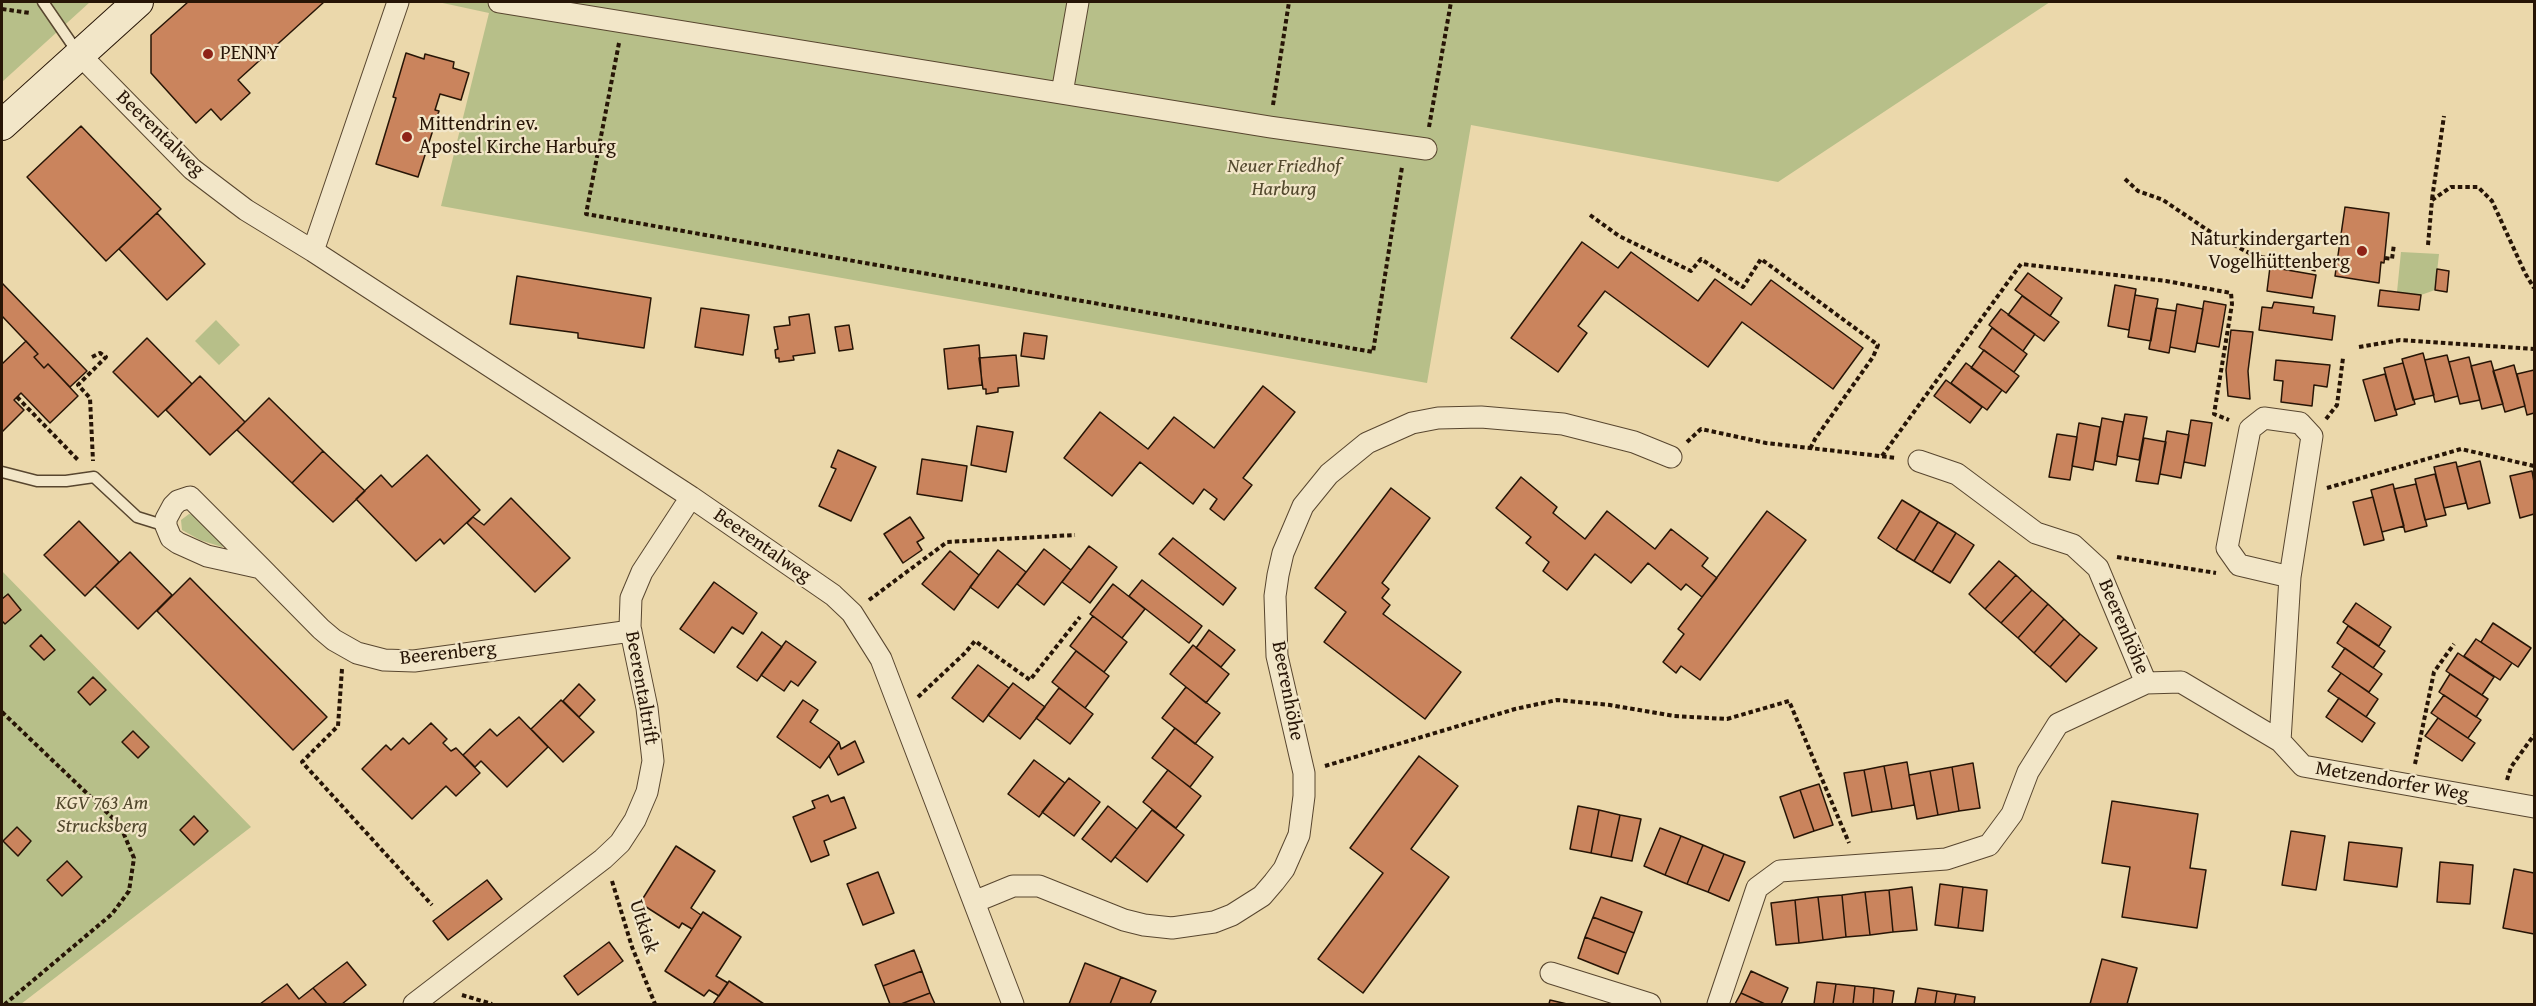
<!DOCTYPE html>
<meta charset="utf-8">
<style>
body{margin:0}
#map{position:relative;width:2536px;height:1006px;overflow:hidden;background:#ebd8ab;font-family:"Gentium Book Plus",serif}
canvas{display:block}
.frame{position:absolute;inset:0;border:3px solid #271506;pointer-events:none}
</style>
<div id="map">
<canvas width="2536" height="1006"></canvas>
<div class="frame"></div>
</div>
<script>
const g = document.querySelector('canvas').getContext('2d');
g.lineJoin = 'round';
function paint(path, color) {
  g.fillStyle = color;
  g.fill(path, 'evenodd');
}
function poly(rows) {
  const path = new Path2D();
  for (const r of rows) {
    path.moveTo(r[0], r[1]);
    for (let i = 2; i < r.length; i += 2) path.lineTo(r[i], r[i + 1]);
  }
  return path;
}
function trace(path, color, width, dash) {
  g.strokeStyle = color;
  g.lineWidth = width;
  g.lineCap = dash ? 'butt' : 'round';
  g.setLineDash(dash || []);
  g.stroke(path);
}
function label(font, color, halo, rows, align = 'center') {
  g.font = font + ' "Gentium Book Plus",serif';
  g.lineWidth = 4.5;
  g.setLineDash([]);
  g.textBaseline = 'middle';
  g.strokeStyle = halo;
  g.fillStyle = color;
  for (const [text, x, y, turn = 0] of rows) {
    g.save();
    g.translate(x, y);
    g.rotate((+turn || 0) * Math.PI / 180);
    g.textAlign = isNaN(turn) ? turn : align;
    if (halo) g.strokeText(text, 0, 0);
    g.fillText(text, 0, 0);
    g.restore();
  }
}
const green = poly([
 [2,2,90,2,2,82],
 [438,2,2050,2,1778,182,1471,125,1427,383,441,206,489,13],
 [2401,252,2439,254,2435,290,2421,295,2397,292],
 [216,320,240,345,219,365,195,341],
 [189,514,196,515,226,544,222,547,200,540,182,530,181,520],
 [2,571,251,827,21,1004,2,1004]
]);
const building = poly([
 [188,2,324,2,238,80,250,93,221,120,211,109,196,123,151,73,151,35,188,2],
 [406,53,424,59,425,54,454,62,453,68,469,73,461,100,440,94,435,110,439,111,418,177,376,164,396,98,393,97,406,53],
 [81,126,161,209,106,261,27,177,81,126],
 [2345,207,2389,213,2384,263,2381,262,2379,283,2335,276,2345,207],
 [157,213,205,264,167,300,119,249,157,213],
 [1582,242,1618,268,1631,252,1698,301,1715,279,1751,305,1771,280,1863,348,1833,389,1742,322,1708,367,1605,291,1578,326,1587,333,1558,372,1511,338,1582,242],
 [2270,267,2316,275,2312,298,2267,291,2270,267],
 [2437,269,2449,271,2447,292,2435,290,2437,269],
 [2028,273,2062,298,2050,316,2015,290,2028,273],
 [517,276,651,298,644,348,578,338,578,333,510,324,517,276],
 [2,283,87,371,70,387,48,364,44,368,34,357,38,354,2,316,2,283],
 [2115,285,2136,289,2129,330,2108,326,2115,285],
 [2380,290,2421,295,2419,310,2378,306,2380,290],
 [2135,295,2158,299,2151,341,2128,337,2135,295],
 [2022,296,2059,322,2044,341,2008,315,2022,296],
 [2204,301,2226,305,2219,347,2197,343,2204,301],
 [2274,302,2314,307,2313,313,2335,316,2332,340,2259,330,2262,307,2272,308,2274,302],
 [2177,304,2203,309,2195,352,2170,347,2177,304],
 [701,308,749,315,743,355,695,347,701,308],
 [2156,308,2176,311,2169,353,2149,349,2156,308],
 [2001,309,2035,334,2023,351,1989,325,2001,309],
 [809,314,815,353,793,356,794,360,779,362,779,358,776,358,775,350,778,349,774,327,790,325,789,317,809,314],
 [849,325,853,349,839,351,835,327,849,325],
 [1992,328,2027,354,2014,372,1979,347,1992,328],
 [2231,330,2253,332,2248,371,2250,399,2228,396,2226,370,2231,330],
 [1024,333,1047,336,1044,359,1021,356,1024,333],
 [147,338,192,384,158,417,113,372,147,338],
 [26,341,38,354,34,357,44,368,48,364,78,396,50,423,21,393,14,400,24,410,2,432,2,364,26,341],
 [979,345,982,385,948,389,944,349,979,345],
 [1984,350,2019,376,2006,393,1971,368,1984,350],
 [2423,353,2434,395,2413,400,2402,359,2423,353],
 [1016,355,1019,386,998,388,998,392,986,394,986,389,983,389,979,358,1016,355],
 [2447,355,2458,396,2435,402,2425,360,2447,355],
 [2469,357,2480,400,2460,404,2449,362,2469,357],
 [2276,360,2330,365,2327,387,2314,385,2312,406,2281,402,2283,381,2274,380,2276,360],
 [2491,361,2503,404,2482,409,2471,366,2491,361],
 [1966,363,2002,390,1987,410,1951,383,1966,363],
 [2403,363,2415,404,2395,410,2384,368,2403,363],
 [2514,365,2525,406,2505,412,2493,371,2514,365],
 [2534,370,2534,413,2527,415,2517,374,2534,370],
 [2385,374,2397,415,2375,421,2363,380,2385,374],
 [200,376,245,422,210,455,166,410,200,376],
 [1946,380,1982,407,1970,423,1934,396,1946,380],
 [1263,386,1295,412,1243,478,1252,485,1224,520,1210,509,1217,499,1204,489,1193,504,1140,462,1112,496,1064,458,1100,412,1148,449,1174,417,1214,448,1263,386],
 [269,398,323,451,292,483,237,430,269,398],
 [2125,414,2147,417,2139,460,2117,456,2125,414],
 [2102,418,2123,422,2116,465,2095,461,2102,418],
 [2191,420,2212,423,2205,466,2184,462,2191,420],
 [2079,423,2100,427,2093,470,2072,466,2079,423],
 [977,426,1013,432,1006,472,971,465,977,426],
 [2167,431,2189,435,2181,478,2160,474,2167,431],
 [2057,434,2077,437,2070,480,2049,477,2057,434],
 [2144,438,2166,442,2158,484,2136,481,2144,438],
 [838,450,876,467,851,521,819,506,836,469,831,467,838,450],
 [323,451,365,491,333,522,292,483,323,451],
 [427,455,480,510,444,544,440,539,416,561,356,499,381,475,392,487,427,455],
 [922,459,967,466,962,501,917,494,922,459],
 [2480,461,2490,503,2468,509,2457,467,2480,461],
 [2456,462,2466,503,2444,508,2434,467,2456,462],
 [2532,471,2534,482,2534,514,2520,518,2510,476,2532,471],
 [2435,474,2446,515,2425,520,2415,479,2435,474],
 [1521,477,1557,507,1553,513,1585,539,1607,511,1655,549,1671,529,1708,558,1702,566,1717,578,1702,597,1686,584,1681,590,1648,563,1631,583,1595,554,1567,590,1543,571,1549,562,1526,543,1531,537,1496,508,1521,477],
 [2393,484,2404,526,2382,532,2371,490,2393,484],
 [2416,484,2427,526,2405,532,2394,489,2416,484],
 [1391,488,1430,518,1382,583,1389,589,1382,598,1390,605,1383,614,1461,672,1425,719,1324,642,1346,612,1315,588,1391,488],
 [2373,497,2384,540,2364,545,2353,502,2373,497],
 [511,498,570,558,535,592,467,523,473,517,484,525,511,498],
 [1902,500,1920,511,1896,550,1878,538,1902,500],
 [1767,511,1806,540,1700,680,1681,666,1676,673,1663,662,1684,634,1678,629,1767,511],
 [1920,511,1938,522,1914,561,1896,550,1920,511],
 [910,517,924,538,917,542,922,550,903,563,884,534,910,517],
 [79,521,119,562,85,596,44,555,79,521],
 [1938,522,1956,533,1932,572,1914,561,1938,522],
 [1956,533,1974,545,1950,583,1932,572,1956,533],
 [1173,538,1236,588,1223,605,1159,554,1173,538],
 [1089,546,1117,567,1090,603,1062,582,1089,546],
 [1044,549,1071,570,1044,605,1017,584,1044,549],
 [998,550,1026,572,998,608,970,587,998,550],
 [950,551,979,575,954,610,922,584,950,551],
 [130,552,172,595,138,629,95,586,130,552],
 [1999,561,2016,575,1985,609,1969,594,1999,561],
 [2016,575,2032,590,2001,623,1985,609,2016,575],
 [190,578,327,717,293,750,157,611,190,578],
 [1142,580,1202,626,1189,643,1129,596,1142,580],
 [714,582,757,613,743,634,732,627,714,653,680,629,714,582],
 [1113,584,1145,609,1122,638,1090,614,1113,584],
 [2032,590,2048,604,2018,638,2001,623,2032,590],
 [8,594,21,610,5,624,2,621,2,599,8,594],
 [2356,603,2391,627,2379,646,2343,622,2356,603],
 [2048,604,2064,619,2034,653,2018,638,2048,604],
 [1093,616,1127,642,1104,672,1070,646,1093,616],
 [2064,619,2080,634,2050,667,2034,653,2064,619],
 [2493,623,2531,648,2518,667,2481,642,2493,623],
 [2348,626,2385,651,2373,668,2337,643,2348,626],
 [1209,630,1235,650,1221,667,1196,648,1209,630],
 [762,632,782,647,757,681,737,667,762,632],
 [2080,634,2097,648,2066,682,2050,667,2080,634],
 [41,635,55,650,44,660,30,646,41,635],
 [2476,639,2512,663,2500,680,2464,656,2476,639],
 [786,641,816,662,798,686,791,681,784,691,761,675,786,641],
 [1193,645,1229,674,1206,703,1170,674,1193,645],
 [2345,648,2382,674,2369,692,2332,667,2345,648],
 [1076,651,1109,676,1085,708,1052,682,1076,651],
 [2458,653,2494,677,2482,695,2446,671,2458,653],
 [978,665,1009,688,983,722,952,698,978,665],
 [2341,673,2378,699,2366,717,2328,691,2341,673],
 [2450,674,2488,699,2476,717,2439,692,2450,674],
 [93,677,106,690,90,705,78,692,93,677],
 [1013,683,1045,707,1020,739,988,715,1013,683],
 [579,684,595,700,579,717,563,701,579,684],
 [1186,687,1220,713,1195,744,1162,718,1186,687],
 [1059,688,1093,714,1070,744,1036,718,1059,688],
 [2444,695,2481,720,2468,738,2431,713,2444,695],
 [2339,698,2375,723,2362,742,2326,717,2339,698],
 [561,700,594,732,563,762,531,729,561,700],
 [803,700,818,710,810,722,839,742,820,768,777,737,803,700],
 [519,717,548,747,507,787,481,761,475,767,463,755,490,729,497,736,519,717],
 [2438,718,2475,743,2462,761,2425,736,2438,718],
 [431,723,447,739,443,743,451,751,456,748,480,773,456,796,446,786,412,819,362,769,386,745,391,750,403,738,409,744,431,723],
 [1175,728,1213,757,1190,787,1152,758,1175,728],
 [133,731,149,747,138,758,122,742,133,731],
 [855,741,864,762,838,775,829,756,839,742,841,749,855,741],
 [1419,756,1458,786,1411,849,1449,877,1363,993,1318,959,1383,873,1350,848,1419,756],
 [1034,760,1065,783,1039,817,1008,794,1034,760],
 [1907,762,1914,805,1892,809,1884,766,1907,762],
 [1973,763,1980,808,1959,811,1952,767,1973,763],
 [1884,766,1892,809,1872,812,1864,770,1884,766],
 [1952,767,1959,811,1938,815,1930,771,1952,767],
 [1168,770,1201,796,1176,828,1143,802,1168,770],
 [1864,770,1872,812,1852,816,1844,773,1864,770],
 [1930,771,1938,815,1917,819,1909,775,1930,771],
 [1069,778,1100,802,1074,836,1042,812,1069,778],
 [1819,784,1833,825,1814,831,1800,790,1819,784],
 [1800,790,1814,831,1794,838,1780,797,1800,790],
 [828,795,831,802,844,797,856,828,824,841,829,855,811,862,793,817,815,808,812,801,828,795],
 [2112,801,2198,814,2190,868,2206,870,2197,928,2122,917,2130,867,2102,863,2112,801],
 [1108,806,1137,829,1111,862,1082,839,1108,806],
 [1578,806,1599,810,1591,853,1570,849,1578,806],
 [1152,810,1184,835,1147,882,1115,857,1152,810],
 [1599,810,1620,815,1611,857,1591,853,1599,810],
 [1620,815,1641,819,1632,861,1611,857,1620,815],
 [194,816,208,831,194,845,180,830,194,816],
 [17,827,31,841,18,856,3,841,17,827],
 [1660,828,1681,836,1665,875,1644,866,1660,828],
 [2291,831,2325,836,2316,890,2282,885,2291,831],
 [1681,836,1703,845,1687,884,1665,875,1681,836],
 [2349,842,2402,848,2397,887,2344,880,2349,842],
 [1703,845,1724,854,1708,892,1687,884,1703,845],
 [676,846,715,871,691,908,701,915,692,929,682,923,679,928,640,903,676,846],
 [1724,854,1745,862,1729,901,1708,892,1724,854],
 [67,861,82,877,62,896,47,880,67,861],
 [2440,862,2473,865,2470,904,2437,902,2440,862],
 [2514,869,2534,873,2534,934,2503,928,2514,869],
 [878,872,894,913,863,925,847,884,878,872],
 [487,880,502,899,448,940,433,921,487,880],
 [1940,884,1963,887,1958,928,1935,925,1940,884],
 [1912,887,1917,930,1893,932,1889,890,1912,887],
 [1963,887,1987,890,1983,931,1958,928,1963,887],
 [1889,890,1893,932,1870,935,1865,892,1889,890],
 [1865,892,1870,935,1846,937,1842,895,1865,892],
 [1842,895,1846,937,1823,940,1818,897,1842,895],
 [1601,897,1642,912,1634,933,1593,917,1601,897],
 [1818,897,1823,940,1799,943,1795,900,1818,897],
 [1795,900,1799,943,1776,945,1771,903,1795,900],
 [703,912,741,937,716,976,728,983,719,996,709,990,704,996,665,971,703,912],
 [1593,917,1634,933,1626,953,1585,937,1593,917],
 [1585,937,1626,953,1618,974,1578,958,1585,937],
 [609,942,623,961,578,995,564,976,609,942],
 [914,950,922,971,883,986,875,965,914,950],
 [2102,959,2137,968,2127,1004,2090,1004,2102,959],
 [347,962,366,985,342,1004,327,1004,313,988,347,962],
 [1085,963,1121,977,1110,1004,1069,1004,1085,963],
 [922,971,930,993,901,1004,890,1004,883,986,922,971],
 [1751,971,1788,988,1781,1004,1765,1004,1741,993,1751,971],
 [1121,977,1156,991,1150,1004,1110,1004,1121,977],
 [729,981,764,1004,713,1004,729,981],
 [1817,982,1836,984,1833,1004,1814,1004,1817,982],
 [287,984,299,999,313,988,327,1004,260,1004,287,984],
 [1836,984,1855,986,1853,1004,1833,1004,1836,984],
 [1855,986,1874,988,1873,1004,1853,1004,1855,986],
 [1874,988,1894,991,1892,1004,1873,1004,1874,988],
 [1918,988,1937,991,1935,1004,1915,1004,1918,988],
 [1937,991,1956,994,1954,1004,1935,1004,1937,991],
 [930,993,935,1004,901,1004,930,993],
 [1741,993,1765,1004,1735,1004,1741,993],
 [1956,994,1975,997,1974,1004,1954,1004,1956,994],
 [1550,1000,1567,1004,1549,1004,1550,1000]
]);
const path = poly([
 [2,9,30,13],
 [619,43,586,214,1373,352,1402,167],
 [1273,105,1289,2],
 [1429,127,1451,2],
 [2125,179,2138,191,2163,200,2215,235,2253,255,2317,270],
 [2432,199,2444,116],
 [1590,215,1619,236,1691,271,1701,259,1743,287,1761,259,1878,345,1873,357,1815,439,1810,449],
 [2428,245,2432,200,2451,187,2478,187,2492,201,2525,273,2534,288],
 [2385,258,2392,259,2394,244],
 [2359,347,2400,340,2534,349],
 [92,357,100,353,106,357,78,385,90,398,93,461],
 [17,397,79,461],
 [2326,419,2337,405,2343,358],
 [1687,442,1701,429,1766,443,1897,458],
 [1882,456,2021,264,2166,281,2231,293,2232,304,2214,414,2229,420],
 [2327,488,2461,449,2534,466],
 [2117,557,2216,573],
 [869,600,947,542,1075,535],
 [342,669,338,726,302,762,432,905],
 [918,697,965,653,975,641,1030,680,1080,617],
 [2,712,120,825,134,858,129,891,112,914,5,1004],
 [2415,764,2434,672,2454,644],
 [1325,766,1515,709,1557,700,1610,705,1674,716,1727,719,1789,701,1849,843],
 [2507,780,2511,767,2534,735],
 [612,881,632,947,655,1004],
 [462,995,492,1004]
]);
const lane = poly([
 [43,2,78,53],
 [2,472,37,481,66,481,94,477,137,517,166,526]
]);
const street = poly([
 [499,2,1270,127,1426,149],
 [79,54,192,169,246,210,313,251,691,497,833,595,852,613,881,659,1013,1004],
 [1062,93,1078,2],
 [313,251,398,2],
 [1919,461,1957,474,2036,533,2073,545,2098,568,2146,683],
 [261,568,207,556,178,543,171,538,166,526,166,519,173,506,178,501,190,497,261,568,321,629,334,640,357,653,384,660,414,661,631,631],
 [2280,741,2290,577,2239,565,2227,548,2250,429,2264,418,2300,423,2312,436,2290,577],
 [974,902,1013,886,1039,886,1124,920,1144,925,1172,928,1214,922,1232,915,1262,896,1274,882,1284,869,1299,835,1304,796,1304,773,1277,656,1275,596,1278,575,1283,553,1303,506,1329,474,1367,443,1412,423,1438,418,1481,417,1563,424,1634,442,1671,457],
 [1551,973,1650,1004],
 [414,1004,603,859,620,843,635,820,647,792,653,761,647,708,630,627,631,598,642,572,691,497],
 [1718,1004,1757,888,1780,871,1946,859,1989,845,2012,814,2028,772,2058,724,2146,683,2181,682,2280,741,2303,766,2534,807]
]);
const secondary = poly([
 [2,125,138,2]
]);
const markers = [
 [208,54,6,"#8f2418"],
 [407,137,6,"#8f2418"],
 [2362,251,6,"#8f2418"]
];
const poiNames = [
 ["PENNY",220,54],
 ["Mittendrin ev.",419,125],
 ["Apostel Kirche Harburg",419,148],
 ["Naturkindergarten",2350,240,"right"],
 ["Vogelhüttenberg",2350,263,"right"]
];
const streetNames = [
 ["Beerentalweg",160,134,44],
 ["Beerentalweg",762,546,35],
 ["Beerenhöhe",2123,627,67],
 ["Beerenberg",448,654,-6],
 ["Beerentaltrift",641,688,80],
 ["Beerenhöhe",1287,691,79],
 ["Metzendorfer Weg",2392,782,10],
 ["Utkiek",643,927,72]
];
const parkNames = [
 ["Neuer Friedhof",1284,167],
 ["Harburg",1284,190],
 ["KGV 763 Am",102,804],
 ["Strucksberg",102,827]
];
paint(green, '#b7bf89');
paint(building, '#ca845d');
trace(building, '#271506', 1.5);
trace(lane, '#58462f', 13);
trace(street, '#58462f', 23);
trace(secondary, '#271506', 32);
trace(path, '#271506', 4, [4.5, 3]);
trace(lane, '#f2e6c8', 10);
trace(street, '#f2e6c8', 21);
trace(secondary, '#f2e6c8', 30);
for (const [x, y, r, color] of markers) {
  const dot = new Path2D();
  dot.arc(x, y, r, 0, 2 * Math.PI);
  g.fillStyle = color;
  g.fill(dot);
  trace(dot, '#f2e6c8', 2);
}
label('20px', '#271506', '#f2e6c8', poiNames, 'left');
label('20px', '#271506', '#f2e6c8', streetNames);
label('italic 20px', '#52482d', '#f2e6c8', parkNames);
</script>
